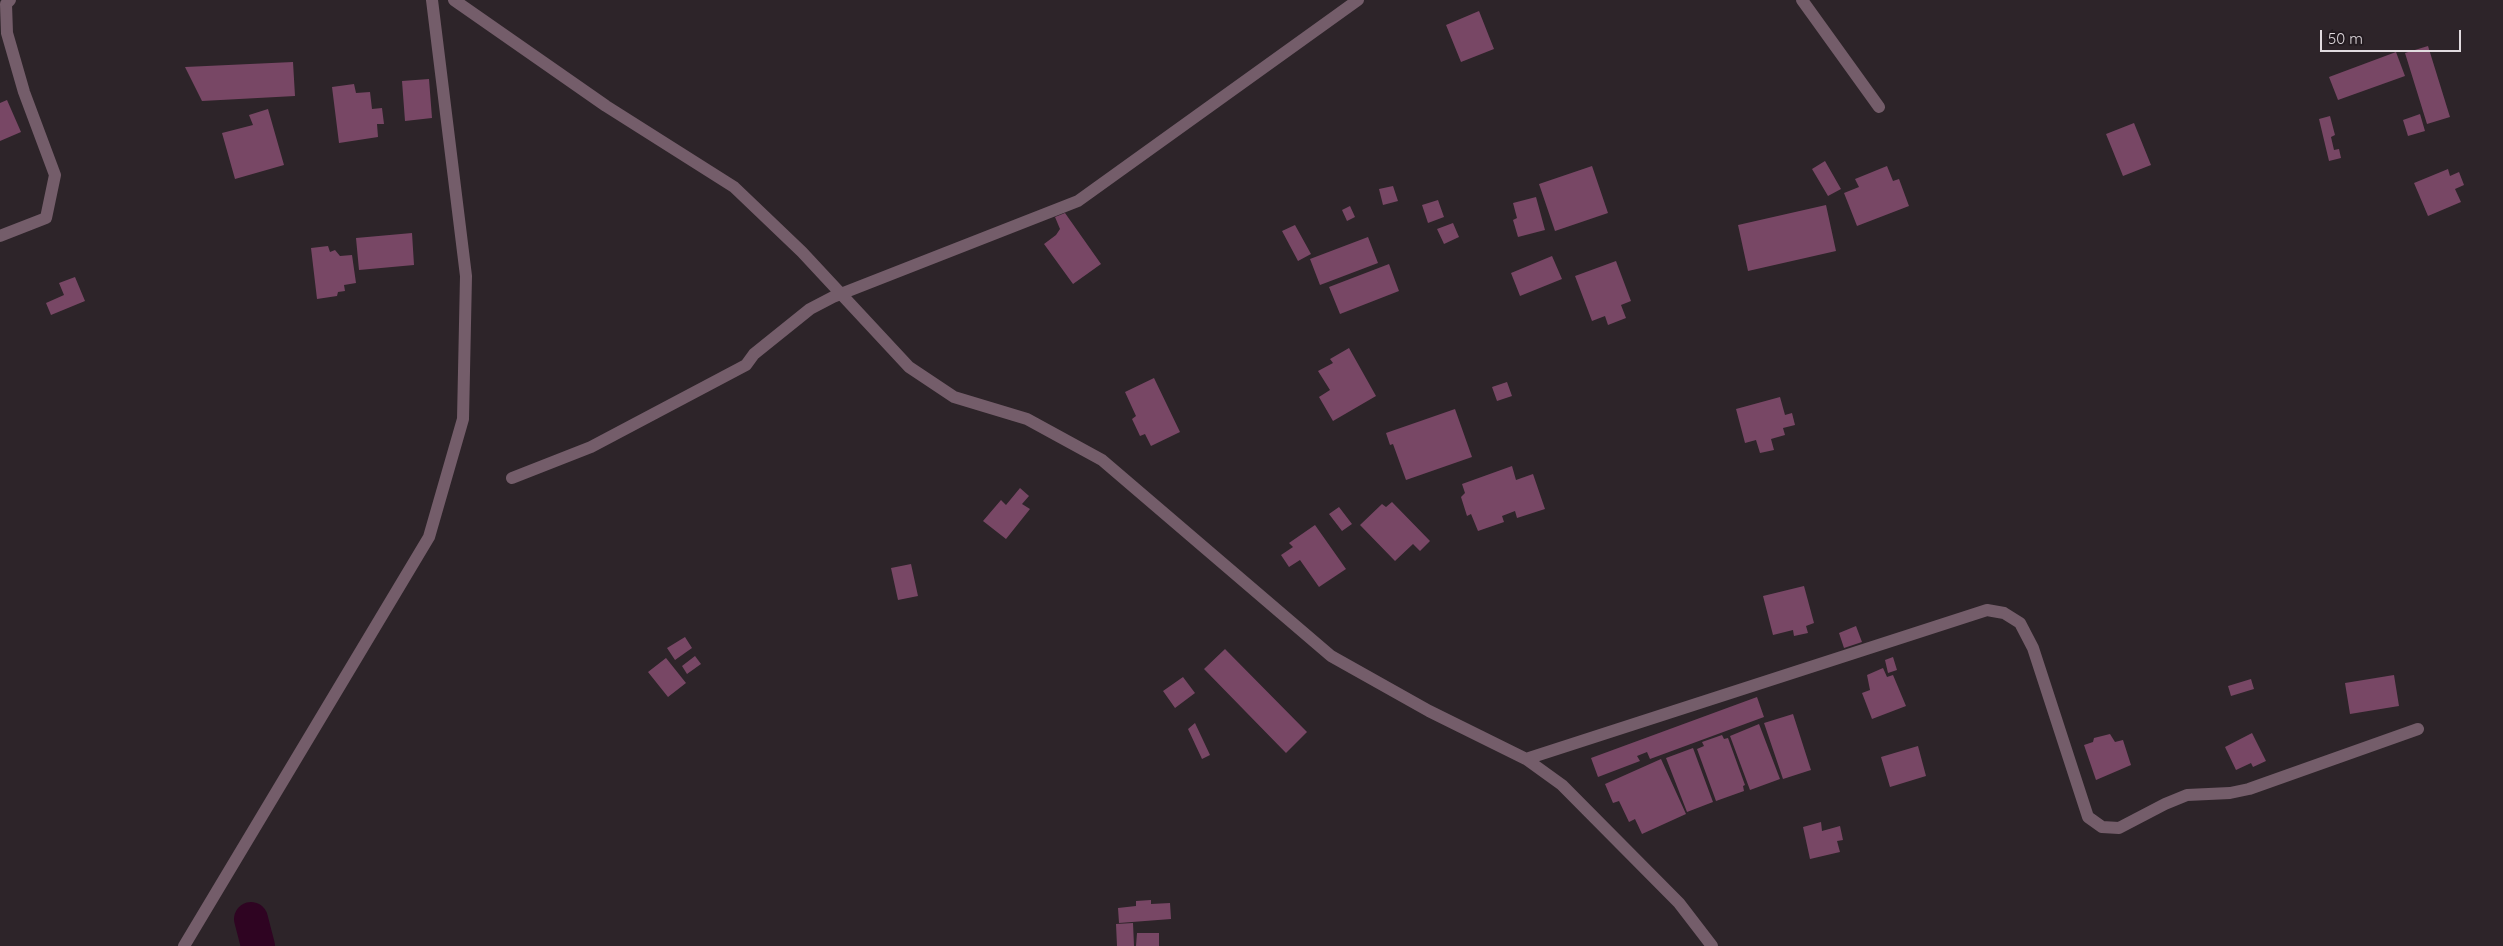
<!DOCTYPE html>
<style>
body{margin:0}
#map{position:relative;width:2503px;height:946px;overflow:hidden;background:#2d2429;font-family:Quicksand,sans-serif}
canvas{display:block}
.scale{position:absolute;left:2320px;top:30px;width:141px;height:22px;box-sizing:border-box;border:2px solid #e1dbdf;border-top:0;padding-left:6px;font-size:15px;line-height:18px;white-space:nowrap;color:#e1dbdf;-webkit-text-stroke:4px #231b20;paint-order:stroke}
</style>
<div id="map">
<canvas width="2503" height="946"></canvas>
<div class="scale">50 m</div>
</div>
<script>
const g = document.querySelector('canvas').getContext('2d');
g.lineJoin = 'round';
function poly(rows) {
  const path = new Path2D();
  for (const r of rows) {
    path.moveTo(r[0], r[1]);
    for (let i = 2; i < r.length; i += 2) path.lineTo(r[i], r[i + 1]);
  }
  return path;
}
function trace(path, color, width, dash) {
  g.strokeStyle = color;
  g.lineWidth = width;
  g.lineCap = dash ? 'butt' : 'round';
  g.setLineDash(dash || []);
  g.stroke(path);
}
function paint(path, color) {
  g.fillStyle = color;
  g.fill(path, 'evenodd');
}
const river = poly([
 [251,919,258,946]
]);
const building = poly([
 [1479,11,1494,49,1461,62,1446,25],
 [2428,46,2450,117,2427,124,2405,53],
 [2396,52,2405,76,2338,100,2329,77],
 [293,62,295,96,202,101,185,67],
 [429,79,432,118,405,121,402,81],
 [354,84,356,93,370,92,372,109,382,108,384,124,377,124,378,137,339,143,332,87],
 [7,100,21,132,0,141,0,103],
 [268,109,284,165,235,179,222,133,253,125,249,115],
 [2420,114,2425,131,2408,136,2403,120],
 [2330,116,2335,135,2331,137,2334,150,2339,149,2341,158,2329,161,2319,119],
 [2134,123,2151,165,2123,176,2106,134],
 [1825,161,1841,189,1828,196,1812,169],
 [1592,166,1608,213,1555,231,1539,184],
 [1887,166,1893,181,1899,179,1909,206,1857,226,1844,193,1859,187,1855,179],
 [2448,169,2450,176,2459,172,2464,185,2455,189,2461,202,2428,216,2414,183],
 [1393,186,1398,201,1383,205,1379,189],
 [1536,197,1545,230,1518,237,1513,220,1517,218,1513,203],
 [1438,200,1444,217,1428,223,1422,205],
 [1826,205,1836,251,1748,271,1738,225],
 [1350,206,1355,217,1347,221,1342,210],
 [1065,213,1101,264,1073,284,1044,244,1056,235,1060,229,1055,217],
 [1453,223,1459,237,1444,244,1437,229],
 [1295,225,1311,254,1298,261,1282,231],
 [412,233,414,265,359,270,356,238],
 [1368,237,1378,263,1320,285,1310,259],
 [328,246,330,252,335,250,340,256,352,255,356,283,344,285,345,291,338,292,337,296,317,299,311,248],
 [1552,256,1562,279,1520,296,1511,273],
 [1616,261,1631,301,1621,305,1626,318,1608,325,1605,316,1592,321,1575,276],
 [1389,264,1399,291,1340,314,1329,287],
 [75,277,85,301,51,315,46,303,64,295,59,283],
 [1349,348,1376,396,1333,421,1319,397,1330,390,1318,371,1333,363,1330,359],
 [1154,378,1180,432,1151,446,1145,434,1140,436,1132,419,1136,416,1125,392],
 [1507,382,1512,396,1497,401,1492,387],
 [1780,397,1785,415,1792,413,1795,425,1783,428,1785,435,1771,439,1774,450,1760,453,1756,440,1745,443,1736,409],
 [1455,409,1472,457,1406,480,1393,444,1390,445,1386,433],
 [1512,466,1516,480,1533,474,1545,509,1517,518,1515,511,1502,516,1504,522,1478,531,1471,514,1467,516,1461,497,1465,493,1462,484],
 [1020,488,1029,496,1022,504,1030,509,1006,539,983,521,1001,500,1006,505],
 [1392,502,1430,541,1420,551,1413,544,1395,561,1360,525,1382,504,1386,507],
 [1339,507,1352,524,1342,531,1329,514],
 [1315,525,1346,569,1319,587,1300,560,1289,567,1281,555,1293,547,1289,543],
 [911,564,918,596,898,600,891,568],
 [1804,586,1814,623,1806,626,1808,633,1794,636,1793,630,1773,635,1763,596],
 [1856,626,1862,642,1844,648,1839,633],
 [685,637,692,648,675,660,667,648],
 [1225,649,1307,732,1286,753,1204,669],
 [695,656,701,664,687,674,682,666],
 [1893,657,1897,670,1888,673,1885,660],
 [666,658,686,683,668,697,648,672],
 [1883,668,1887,677,1893,675,1906,706,1872,719,1862,693,1870,690,1867,675],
 [2394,675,2399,706,2350,714,2345,683],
 [1183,677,1195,693,1175,708,1163,691],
 [2251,679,2254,689,2231,696,2228,686],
 [1757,697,1764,717,1650,759,1647,752,1637,756,1640,761,1598,777,1591,758],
 [1793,714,1811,770,1783,779,1764,723],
 [1195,723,1210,755,1202,759,1188,729],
 [1759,724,1780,779,1750,790,1730,736],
 [2252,733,2266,761,2253,767,2251,763,2236,770,2225,747],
 [2110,734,2115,742,2123,740,2131,765,2096,780,2084,745,2093,742,2094,738],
 [1722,735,1724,739,1728,738,1745,785,1743,786,1744,791,1716,801,1697,749,1704,746,1702,742],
 [1918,746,1926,776,1890,787,1881,757],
 [1693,748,1713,802,1687,812,1666,758],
 [1661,759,1686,814,1642,834,1635,819,1629,822,1619,801,1613,803,1605,784],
 [1821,822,1822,831,1840,826,1843,840,1837,841,1840,852,1810,859,1803,827],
 [1151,900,1151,904,1170,903,1171,919,1119,923,1118,908,1136,906,1136,901],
 [1133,923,1134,946,1117,946,1116,924],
 [1137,933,1159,933,1159,946,1136,946]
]);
const minor = poly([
 [454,0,606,106,734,187,802,252,909,367,954,397,1027,419,1102,460,1331,656,1429,711,1526,759,1562,785,1679,903,1712,946],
 [1802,0,1879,107],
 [0,236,46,218,55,175,24,92,7,33,6,4,10,0],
 [512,478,591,447,746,365,754,354,810,309,833,297,1078,201,1358,0],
 [1526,759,1987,610,2004,613,2020,623,2033,648,2088,817,2102,827,2119,828,2165,804,2187,795,2230,793,2249,789,2418,729],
 [184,946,429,537,463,419,466,276,432,0]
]);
trace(river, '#2f0422', 34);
paint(building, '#784765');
trace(minor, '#745d6a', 12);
</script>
